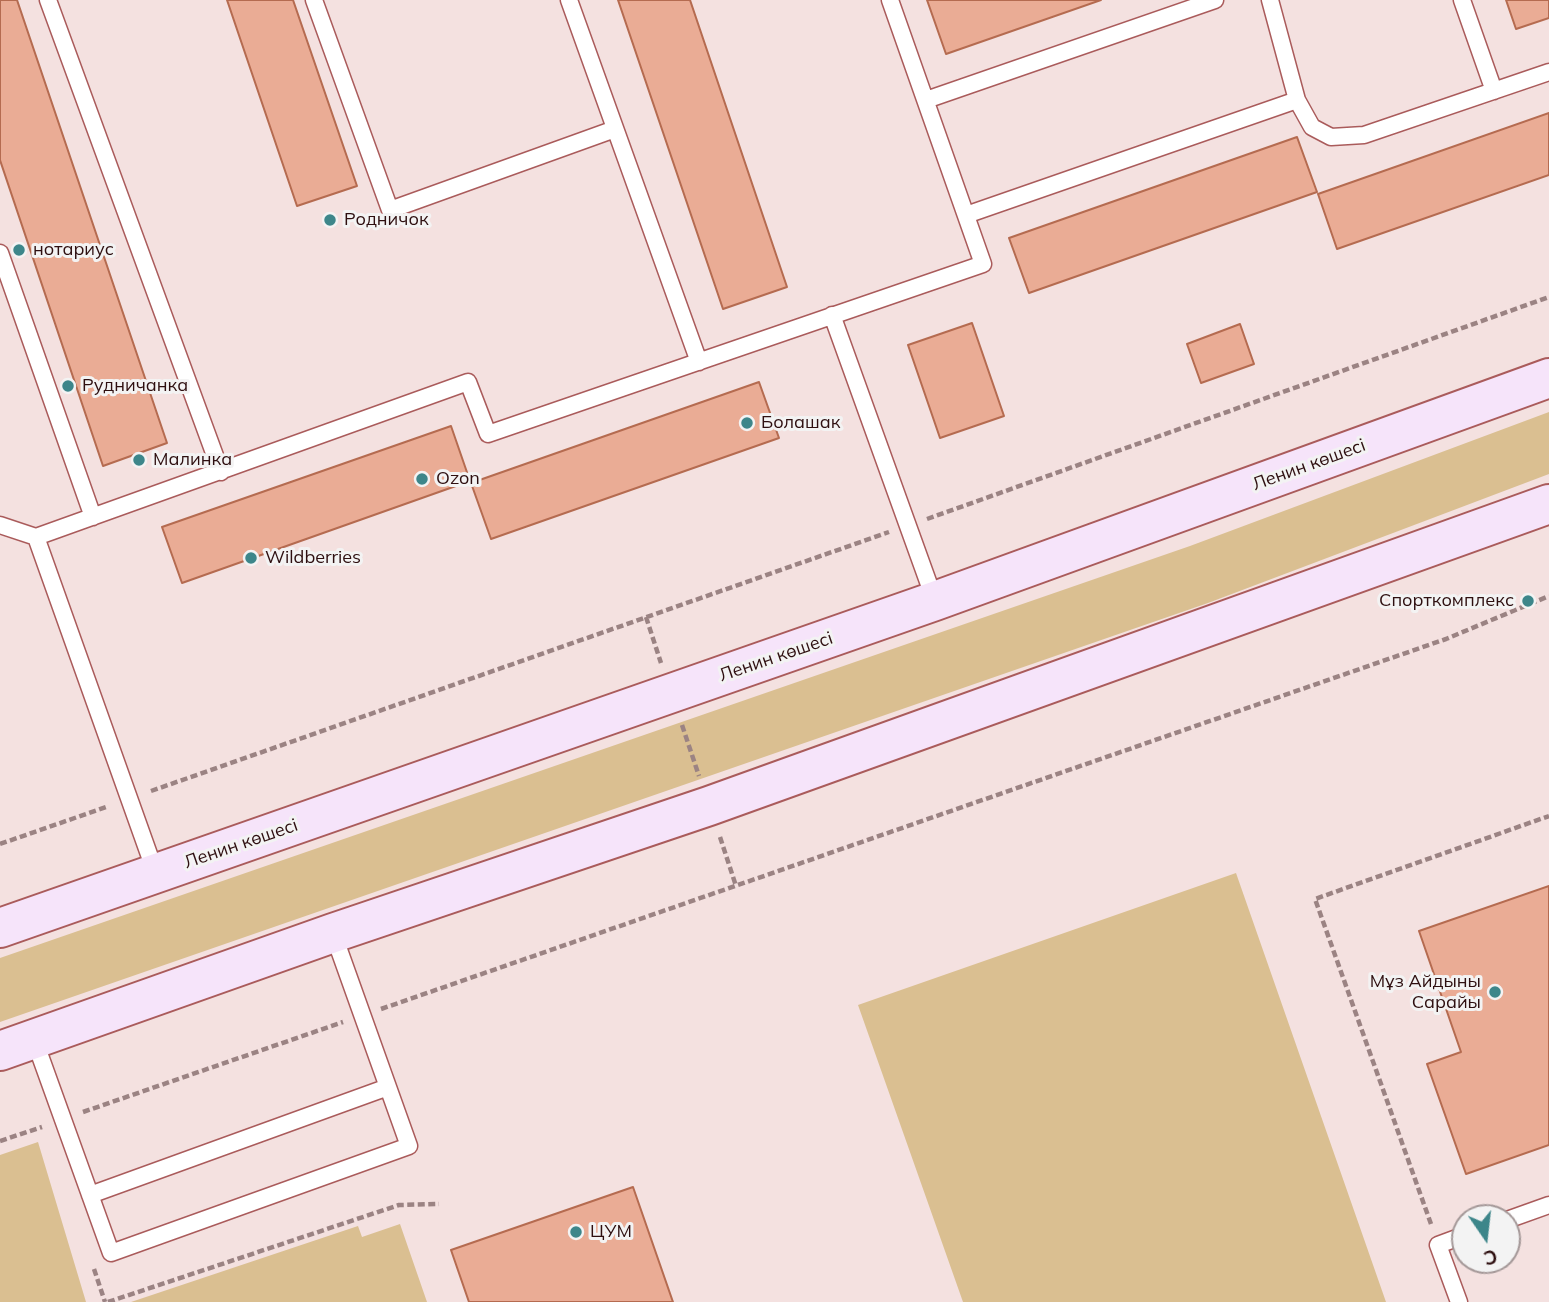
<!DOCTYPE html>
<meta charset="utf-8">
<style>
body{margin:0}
#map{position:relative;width:1549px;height:1302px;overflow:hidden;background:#f4e1e0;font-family:Mulish,sans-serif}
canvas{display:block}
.north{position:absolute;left:1451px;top:1204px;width:70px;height:70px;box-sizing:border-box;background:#f3f3f3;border:2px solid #a49898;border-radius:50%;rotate:166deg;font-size:19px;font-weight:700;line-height:28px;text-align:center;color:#2e0f10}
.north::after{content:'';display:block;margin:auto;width:24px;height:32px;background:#3d868a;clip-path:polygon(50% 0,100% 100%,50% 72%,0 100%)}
</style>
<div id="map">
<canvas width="1549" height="1302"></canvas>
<div class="north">С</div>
</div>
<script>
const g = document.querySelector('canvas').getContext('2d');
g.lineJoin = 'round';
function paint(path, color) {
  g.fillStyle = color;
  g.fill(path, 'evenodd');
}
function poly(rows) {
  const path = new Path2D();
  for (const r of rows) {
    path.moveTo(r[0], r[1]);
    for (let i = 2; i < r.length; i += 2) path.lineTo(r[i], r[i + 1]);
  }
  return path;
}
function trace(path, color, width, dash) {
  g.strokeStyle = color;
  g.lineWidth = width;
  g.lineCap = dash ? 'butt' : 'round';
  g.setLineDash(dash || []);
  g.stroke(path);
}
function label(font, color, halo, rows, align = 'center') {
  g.font = font + ' Mulish,sans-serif';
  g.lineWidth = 6;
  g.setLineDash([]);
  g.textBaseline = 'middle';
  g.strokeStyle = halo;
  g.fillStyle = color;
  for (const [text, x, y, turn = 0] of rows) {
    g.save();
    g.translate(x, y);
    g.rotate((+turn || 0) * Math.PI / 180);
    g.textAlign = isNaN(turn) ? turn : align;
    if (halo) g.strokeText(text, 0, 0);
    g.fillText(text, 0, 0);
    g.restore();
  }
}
const green = poly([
 [1549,412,1549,474,1208,603,0,1022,0,958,1190,546],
 [1236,873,1386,1302,963,1302,858,1005],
 [38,1142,86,1302,0,1302,0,1155],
 [400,1224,427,1302,131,1302,358,1226,362,1237]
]);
const building = poly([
 [0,0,17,0,167,443,103,466,0,160,0,0],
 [227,0,293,0,357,186,297,206,227,0],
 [618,0,690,0,787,287,723,309,618,0],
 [927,0,1101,0,946,54,927,0],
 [1506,0,1549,0,1549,18,1516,29,1506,0],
 [1549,113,1549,175,1337,249,1318,194,1549,113],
 [1297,137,1317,192,1029,293,1009,238,1297,137],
 [972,323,1004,416,940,438,908,345,972,323],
 [1240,324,1254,364,1201,383,1187,344,1240,324],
 [759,382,779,438,491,539,471,483,759,382],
 [451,426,470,481,182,583,162,527,451,426],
 [1549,886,1549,1145,1466,1174,1427,1064,1461,1052,1419,931,1549,886],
 [633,1187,673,1302,469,1302,451,1250,633,1187]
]);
const path = poly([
 [927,519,1549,297],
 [646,617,661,663],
 [682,725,699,776],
 [151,791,889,532],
 [720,837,736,886],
 [0,844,109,806],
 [381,1009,1446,639,1549,596],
 [83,1112,343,1022],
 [0,1141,42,1127],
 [1431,1224,1315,899,1549,816],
 [94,1269,105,1302],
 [108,1302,399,1205,439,1204]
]);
const service = poly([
 [48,0,221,472],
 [314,0,390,210,615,129],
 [569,0,699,362],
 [1270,0,1297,100],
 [1462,0,1494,91],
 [926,100,1215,0],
 [966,215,1297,100,1312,127,1331,137,1364,135,1549,72],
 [0,253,93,517],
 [832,315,935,601],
 [0,525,36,537,468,382,488,434,983,264,890,0],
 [36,537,156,874],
 [34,1039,111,1253,409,1146,333,933],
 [90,1195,388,1087],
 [1507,1220,1549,1205],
 [1459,1302,1438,1245,1465,1235]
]);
const secondary = poly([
 [0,928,935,601,1549,378],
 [0,1051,333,933,709,806,1549,504]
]);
const markers = [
 [330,220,7,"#3d868a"],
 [19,250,7,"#3d868a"],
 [68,386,7,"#3d868a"],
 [747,423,7,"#3d868a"],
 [139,460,7,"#3d868a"],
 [422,479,7,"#3d868a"],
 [251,558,7,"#3d868a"],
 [1528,601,7,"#3d868a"],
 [1495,992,7,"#3d868a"],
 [576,1232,7,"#3d868a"]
];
const poiNames = [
 ["Родничок",344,220],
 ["нотариус",33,250],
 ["Рудничанка",82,386],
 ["Болашак",761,423],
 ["Малинка",153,460],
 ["Ozon",436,479],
 ["Wildberries",265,558],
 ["Спорткомплекс",1514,601,"right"],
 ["Мұз Айдыны",1481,982,"right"],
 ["Сарайы",1481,1003,"right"],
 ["ЦУМ",590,1232]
];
const streetNames = [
 ["Ленин көшесі",1309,465,-20],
 ["Ленин көшесі",776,657,-19],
 ["Ленин көшесі",241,844,-19]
];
paint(green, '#dabf91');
paint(building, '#eaac95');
trace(building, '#b56b50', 2);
trace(service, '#aa5b5b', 19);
trace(secondary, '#aa5b5b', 42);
trace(path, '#9b8383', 4.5, [7, 3.5]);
trace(service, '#fff', 16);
trace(secondary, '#f6e4fa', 38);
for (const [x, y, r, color] of markers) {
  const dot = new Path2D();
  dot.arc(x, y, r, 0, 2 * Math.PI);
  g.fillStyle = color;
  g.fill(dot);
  trace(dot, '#f3f3f3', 2.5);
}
label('18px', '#2e0f10', '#f3f3f3', poiNames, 'left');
label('18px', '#2e0f10', '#f3f3f3', streetNames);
</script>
